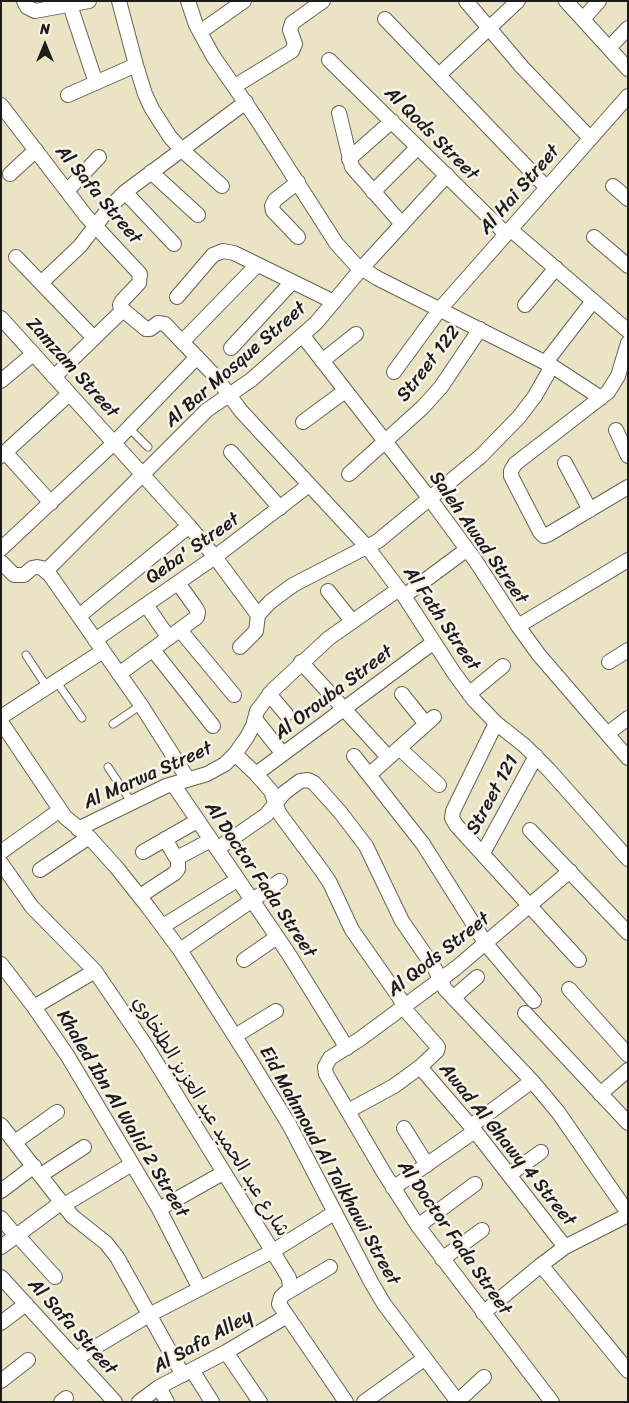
<!DOCTYPE html>
<meta charset="utf-8">
<style>
body{margin:0}
#map{position:relative;width:629px;height:1403px;overflow:hidden;background:#eae4c5;font-family:Sriracha,sans-serif}
canvas{display:block}
.frame{position:absolute;inset:0;border:2px solid #1c1c1c;pointer-events:none}
.north{position:absolute;left:20px;top:20px;width:50px;height:50px;-webkit-text-stroke:4px #f7f3e8;paint-order:stroke;rotate:0deg;font-size:14px;font-weight:700;line-height:20px;text-align:center;color:#1c1c1c}
.north::after{content:'';display:block;margin:auto;width:18px;height:22px;background:#1c1c1c;clip-path:polygon(50% 0,100% 100%,50% 72%,0 100%)}
</style>
<div id="map">
<canvas width="629" height="1403"></canvas>
<div class="frame"></div>
<div class="north">N</div>
</div>
<script>
const g = document.querySelector('canvas').getContext('2d');
g.lineJoin = 'round';
function poly(rows) {
  const path = new Path2D();
  for (const r of rows) {
    path.moveTo(r[0], r[1]);
    for (let i = 2; i < r.length; i += 2) path.lineTo(r[i], r[i + 1]);
  }
  return path;
}
function trace(path, color, width, dash) {
  g.strokeStyle = color;
  g.lineWidth = width;
  g.lineCap = dash ? 'butt' : 'round';
  g.setLineDash(dash || []);
  g.stroke(path);
}
function label(font, color, halo, rows, align = 'center') {
  g.font = font + ' Sriracha,"Playpen Sans Arabic",sans-serif';
  g.lineWidth = 5;
  g.setLineDash([]);
  g.textBaseline = 'middle';
  g.strokeStyle = halo;
  g.fillStyle = color;
  for (const [text, x, y, turn = 0] of rows) {
    g.save();
    g.translate(x, y);
    g.rotate((+turn || 0) * Math.PI / 180);
    g.textAlign = isNaN(turn) ? turn : align;
    if (halo) g.strokeText(text, 0, 0);
    g.fillText(text, 0, 0);
    g.restore();
  }
}
const lane = poly([
 [129,428,148,447],
 [26,655,47,687],
 [56,681,82,718],
 [113,724,141,705],
 [108,767,132,803]
]);
const street = poly([
 [24,1,27,7,35,11,89,1],
 [119,1,136,65,145,94,152,109,170,137,181,149,222,186],
 [188,1,196,25,213,56,256,118,336,243,355,264,377,278,552,366,601,398],
 [466,1,522,67,590,138],
 [566,1,628,69],
 [70,5,96,83],
 [385,19,547,188],
 [583,19,599,1],
 [200,32,244,1],
 [609,48,628,28],
 [329,60,506,234],
 [439,75,518,1],
 [235,86,292,51,295,44,290,30,292,23,323,1],
 [68,95,136,65],
 [1,105,86,216,140,274,139,283,122,301,120,305,122,309,146,329,150,329,158,323,165,324,215,376,241,411,368,548,404,596,454,673,474,700,496,723,525,746,549,770,628,859],
 [339,113,352,167,402,224],
 [349,159,392,121],
 [151,172,198,215],
 [10,174,36,150],
 [298,182,275,200,272,206,273,211,298,237],
 [613,186,628,199],
 [67,191,99,157],
 [125,192,174,244],
 [373,192,418,147],
 [510,229,628,331],
 [594,237,628,266],
 [16,257,94,338],
 [41,283,80,246,110,207,125,192,246,102],
 [177,297,213,255,223,251,234,253,334,302],
 [525,305,556,268],
 [1,318,189,526,215,557,258,615],
 [303,336,430,499,475,560,518,626,539,655,628,758],
 [182,342,257,265],
 [628,343,618,376,608,392,515,464,511,471,511,476,540,532,544,536,549,534,628,487],
 [231,348,292,282],
 [322,361,356,334],
 [546,362,593,301],
 [394,372,440,309,628,96],
 [54,377,123,310],
 [1,381,33,354],
 [303,422,345,391],
 [616,430,628,456],
 [5,452,51,503],
 [231,452,280,508],
 [1,456,69,394],
 [565,463,590,510],
 [349,474,423,407,441,387,480,329],
 [1,549,114,443,197,357],
 [1,562,14,575,24,575,32,568,37,567,42,568,50,575,141,705,188,779],
 [46,571,207,410,251,380,316,323,361,269,447,175],
 [328,591,352,621],
 [404,596,466,550],
 [146,605,169,638],
 [79,616,189,526],
 [518,626,628,560],
 [180,630,234,695],
 [95,640,215,557,309,485],
 [240,647,256,631,258,615,270,602,293,585,378,541,481,456,519,417,535,396,552,366],
 [153,650,213,726],
 [301,662,388,757],
 [609,662,628,650],
 [119,674,197,617,198,612,196,608,178,583],
 [269,694,286,714],
 [402,694,426,724],
 [469,694,503,666],
 [1,717,103,651],
 [255,719,283,754],
 [1,722,65,817,89,837,117,868,148,907,180,950,248,1057,290,1126,371,1282,384,1304,458,1402],
 [496,723,453,811,452,818,456,825,579,960],
 [607,734,628,718],
 [399,748,439,785],
 [235,754,256,774,271,791,279,813,322,871,330,883,352,930,399,997,408,1013,438,1047,437,1051,420,1067,394,1086,348,1111],
 [354,756,423,844,486,944,534,1001],
 [256,774,434,642],
 [369,775,434,717],
 [173,784,288,953,347,1048],
 [78,829,166,786,207,774,225,764,235,754,247,737,253,726,257,711,273,690,329,638,399,589],
 [530,830,628,933],
 [217,849,266,815,284,793,300,781,308,780,314,783,340,812,366,846,402,921,435,969,445,989,532,1081,558,1112,628,1213],
 [1,852,60,810],
 [143,852,197,821],
 [483,853,536,756],
 [177,858,211,840],
 [1,863,32,907,95,971,146,1046,289,1278,290,1289,281,1297,279,1304,346,1402],
 [40,870,89,837],
 [140,896,175,873,178,869,178,861,165,839],
 [163,926,237,880],
 [180,950,280,881],
 [244,960,277,937],
 [1,964,34,1007,67,1055,159,1209,200,1289],
 [569,989,628,1055],
 [453,998,477,977],
 [34,1007,95,971],
 [525,1013,628,1123],
 [235,1036,276,1011],
 [420,1067,475,1131,565,1247],
 [600,1094,628,1070],
 [1,1125,72,1216,106,1243,117,1257,183,1375],
 [471,1126,532,1081],
 [404,1128,427,1165],
 [15,1142,57,1112],
 [510,1174,541,1152],
 [41,1175,84,1147],
 [393,1188,475,1131],
 [1,1191,34,1166],
 [64,1205,132,1164],
 [159,1209,223,1173],
 [1,1218,16,1236],
 [418,1226,475,1184],
 [17,1235,55,1277],
 [1,1247,62,1202],
 [442,1259,482,1230],
 [541,1265,628,1371],
 [1,1277,115,1402],
 [288,1292,330,1267],
 [483,1313,541,1265,565,1247,628,1215],
 [1,1323,26,1304],
 [226,1352,260,1402],
 [77,1358,149,1315,273,1251,334,1213],
 [192,1370,212,1402],
 [1,1381,28,1360],
 [159,1387,167,1402],
 [458,1401,484,1377],
 [61,1402,66,1398],
 [139,1402,159,1387,226,1352,287,1316],
 [364,1402,424,1359],
 [552,1402,418,1226,384,1173,326,1074,325,1067,330,1058,360,1039,456,968,570,871]
]);
const streetNames = [
 ["Al Qods Street",431,134,45],
 ["Al Hai Street",520,190,-49],
 ["Al Safa Street",98,195,50],
 ["Street 122",429,364,-52],
 ["Al Bar Mosque Street",236,365,-41],
 ["Zamzam Street",72,368,48],
 ["Saleh Awad Street",478,538,55],
 ["Qeba' Street",193,549,-35],
 ["Al Fath Street",441,619,56],
 ["Al Orouba Street",334,693,-37],
 ["Al Marwa Street",148,776,-24],
 ["Street 121",493,795,-61],
 ["Al Doctor Fada Street",260,880,56],
 ["Al Qods Street",439,955,-38],
 ["Khaled Ibn Al Walid 2 Street",122,1114,59],
 ["شارع عبد الحميد عبد العزيز الطلخاوي",210,1117,58],
 ["Awad Al Ghawy 4 Street",507,1145,51],
 ["Eid Mahmoud Al Talkhawi Street",329,1166,61],
 ["Al Doctor Fada Street",454,1238,55],
 ["Al Safa Street",72,1327,48],
 ["Al Safa Alley",203,1342,-29]
];
trace(lane, '#646257', 9);
trace(street, '#646257', 16);
trace(lane, '#fff', 7);
trace(street, '#fff', 14);
label('19px', '#1c1c1c', '#f7f3e8', streetNames);
</script>
